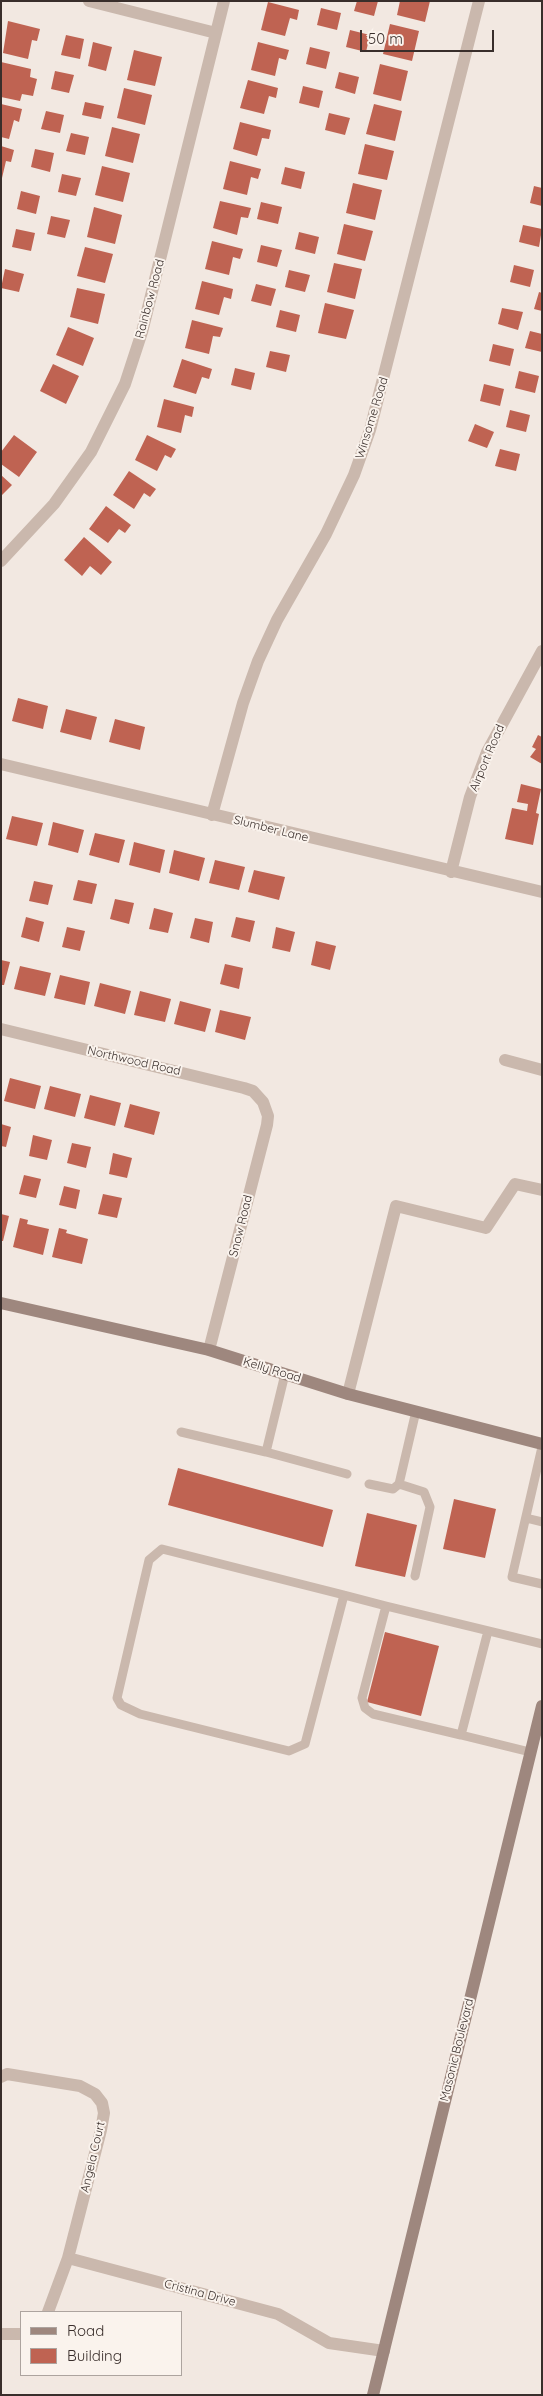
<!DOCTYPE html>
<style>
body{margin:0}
#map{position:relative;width:543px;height:2396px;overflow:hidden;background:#f2e8e1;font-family:Quicksand,sans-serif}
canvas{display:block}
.frame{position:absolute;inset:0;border:2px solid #392e2b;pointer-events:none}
.legend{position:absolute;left:20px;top:2311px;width:162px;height:65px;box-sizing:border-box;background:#faf3ed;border:1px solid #ada49f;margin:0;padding:6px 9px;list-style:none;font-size:15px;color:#392e2b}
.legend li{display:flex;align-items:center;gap:10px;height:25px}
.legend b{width:25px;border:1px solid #ada49f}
.scale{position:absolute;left:360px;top:30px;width:134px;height:22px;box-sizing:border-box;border:2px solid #392e2b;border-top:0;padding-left:6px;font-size:15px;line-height:18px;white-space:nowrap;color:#392e2b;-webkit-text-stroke:4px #faf3ed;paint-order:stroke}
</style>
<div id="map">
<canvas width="543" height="2396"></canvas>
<div class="frame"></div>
<ul class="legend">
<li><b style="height:6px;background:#9e877e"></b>Road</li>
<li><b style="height:14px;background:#bf6352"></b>Building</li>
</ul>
<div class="scale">50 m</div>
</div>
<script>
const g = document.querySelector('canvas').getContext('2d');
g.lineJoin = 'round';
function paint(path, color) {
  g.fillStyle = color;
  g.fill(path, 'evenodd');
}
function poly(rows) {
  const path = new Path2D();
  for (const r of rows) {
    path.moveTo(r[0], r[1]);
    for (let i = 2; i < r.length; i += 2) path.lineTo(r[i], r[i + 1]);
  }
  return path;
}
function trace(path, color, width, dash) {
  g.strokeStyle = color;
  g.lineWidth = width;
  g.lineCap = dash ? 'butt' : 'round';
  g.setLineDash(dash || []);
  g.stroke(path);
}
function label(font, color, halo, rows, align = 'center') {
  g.font = font + ' Quicksand,sans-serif';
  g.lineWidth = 4;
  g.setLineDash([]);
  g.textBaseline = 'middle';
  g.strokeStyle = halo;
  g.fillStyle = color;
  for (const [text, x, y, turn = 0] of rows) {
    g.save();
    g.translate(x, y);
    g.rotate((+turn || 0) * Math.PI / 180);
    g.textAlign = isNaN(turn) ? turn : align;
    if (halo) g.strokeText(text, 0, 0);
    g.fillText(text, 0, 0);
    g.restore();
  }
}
const building = poly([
 [357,1,378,1,374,16,354,11],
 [400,1,430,1,425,22,397,15],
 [268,2,299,10,297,20,290,18,285,36,261,30],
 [321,8,341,13,337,30,317,25],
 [8,21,40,29,37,41,32,40,28,59,3,53],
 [390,24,419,31,412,61,383,54],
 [350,30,370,35,366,52,346,47],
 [66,35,84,39,80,59,61,55],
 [93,42,112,47,106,71,88,66],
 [258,42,289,50,286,60,279,58,275,76,251,70],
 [310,47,330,52,326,69,306,64],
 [134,50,162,57,155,86,127,80],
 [1,62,31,69,30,77,37,79,33,96,22,94,20,101,1,97],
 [380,64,408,71,401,101,373,94],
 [55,71,74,75,69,93,51,89],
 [339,72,359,77,355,94,335,88],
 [248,80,278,88,276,98,269,96,264,114,240,108],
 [303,86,323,91,319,108,299,103],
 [124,88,152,95,145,125,117,118],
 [85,102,104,106,101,119,82,115],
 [1,104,22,109,19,122,14,120,9,139,1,137],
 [374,104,402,111,395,141,366,134],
 [46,111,64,115,60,133,41,129],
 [329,113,350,118,345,135,325,130],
 [240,122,271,130,269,139,262,138,257,156,233,149],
 [112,127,140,134,133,163,105,156],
 [71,133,89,137,85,155,66,151],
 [365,144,394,151,387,180,358,174],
 [1,146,14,150,11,162,6,161,2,178],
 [35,149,54,153,50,172,31,167],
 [230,161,261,169,258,179,251,177,247,195,223,189],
 [102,166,130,173,123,202,95,195],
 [285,167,305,172,301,189,281,184],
 [62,174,81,178,76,196,58,192],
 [353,183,382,190,375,220,346,213],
 [534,186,542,188,542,206,530,203],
 [21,191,40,196,36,214,17,209],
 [220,201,251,208,248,218,241,217,237,235,213,228],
 [261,202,282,207,278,224,257,219],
 [94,207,122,215,115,244,87,237],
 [51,216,70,220,65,238,47,234],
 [344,224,373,231,365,261,337,254],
 [523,225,542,229,539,247,519,242],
 [16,229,35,233,31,251,12,247],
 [299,232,319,237,315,254,295,249],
 [212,241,243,249,240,259,233,257,229,275,205,269],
 [261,245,282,250,277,267,257,262],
 [85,247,113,254,105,283,77,276],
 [334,263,362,269,355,299,327,292],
 [514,265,534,270,530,287,510,282],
 [5,269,24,274,19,292,1,288],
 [289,270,310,275,305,292,285,287],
 [202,281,233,289,231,299,224,297,219,315,195,309],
 [256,284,276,289,271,306,251,301],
 [77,288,105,294,98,324,70,317],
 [539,292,542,293,542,311,534,309],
 [325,303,354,310,346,339,318,333],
 [502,308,523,312,518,330,498,324],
 [280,310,300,315,296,332,276,327],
 [192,320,223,328,220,337,213,336,209,354,185,348],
 [68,327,94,338,83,366,56,355],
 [530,331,542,334,542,352,525,348],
 [493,344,514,349,510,366,489,361],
 [270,351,290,355,286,372,266,367],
 [182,359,212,369,209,379,202,377,196,394,173,387],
 [53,364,79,376,66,404,40,391],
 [235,368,255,373,251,390,231,385],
 [519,371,539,376,535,393,515,388],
 [484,384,504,389,500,406,480,401],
 [164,399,194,407,192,417,185,415,181,433,157,427],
 [510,410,530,415,526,432,506,427],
 [475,424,494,432,487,448,468,441],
 [14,435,37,452,19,477,1,464,1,452],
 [147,435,176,449,171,458,165,455,157,471,135,460],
 [500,449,520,454,516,471,495,466],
 [129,471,156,489,150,497,144,493,134,509,113,495],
 [1,475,12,485,1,496],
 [106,506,131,525,125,533,119,529,108,543,89,529],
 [84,537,112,562,101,575,90,566,82,576,64,560],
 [18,698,48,706,43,729,12,721],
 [66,709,97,717,91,740,60,732],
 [115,719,145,727,140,750,109,742],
 [538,735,542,737,542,764,530,757,536,749,532,747],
 [521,784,541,789,536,813,539,814,533,845,505,839,512,808,527,811,528,804,517,802],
 [12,816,43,823,37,846,6,839],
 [53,822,84,830,78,853,48,845],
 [95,833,125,840,119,863,89,855],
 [134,842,165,850,160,873,129,865],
 [174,850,205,858,199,881,169,873],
 [215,860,245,867,239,890,209,883],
 [254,870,285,877,279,900,248,892],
 [78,880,97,884,92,904,73,900],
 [34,881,53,885,48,905,29,901],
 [115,899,134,903,129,924,110,919],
 [154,908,173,913,168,933,149,929],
 [26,917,44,922,39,942,21,937],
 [236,917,255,921,250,942,231,937],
 [195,918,213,922,209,943,190,938],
 [67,927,85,931,80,951,62,947],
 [276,927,295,932,290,952,272,948],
 [316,941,336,946,330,970,311,965],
 [1,960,10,962,4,985,1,985],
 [225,964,243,968,239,989,220,984],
 [20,966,51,973,45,996,14,989],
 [60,975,90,982,85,1005,54,998],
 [100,983,131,991,125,1014,94,1006],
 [140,991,171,999,165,1022,134,1015],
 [180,1001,211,1009,205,1032,174,1024],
 [220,1010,251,1017,245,1040,215,1032],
 [10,1078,41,1086,35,1109,4,1101],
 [50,1086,81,1094,75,1117,44,1109],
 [90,1095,121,1103,115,1126,84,1118],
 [130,1104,160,1112,154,1135,124,1127],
 [1,1124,11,1127,6,1147,1,1146],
 [33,1135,52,1140,47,1160,29,1156],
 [72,1143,91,1147,86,1168,67,1163],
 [113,1153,132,1158,127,1178,109,1174],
 [24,1175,41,1179,36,1198,19,1194],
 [64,1186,80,1190,76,1209,59,1205],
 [103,1194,122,1198,117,1218,98,1214],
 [1,1214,9,1216,3,1241,1,1241],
 [20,1218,28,1220,27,1224,49,1229,43,1255,13,1247],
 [59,1228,67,1230,66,1233,88,1239,82,1264,52,1257],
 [178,1468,333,1510,323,1547,168,1505],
 [454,1499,496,1509,485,1558,443,1549],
 [367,1513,417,1525,405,1577,355,1566],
 [385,1632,439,1646,421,1716,367,1702]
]);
const lane = poly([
 [181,1432,266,1452,285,1374],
 [542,1447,512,1577,542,1584],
 [266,1452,347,1474],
 [369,1484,393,1489,399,1484,416,1411],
 [399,1484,424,1492,430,1507,415,1576],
 [526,1518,542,1522],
 [344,1595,305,1744,289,1751,140,1714,121,1705,117,1698,149,1560,162,1549,344,1595,386,1606,542,1644],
 [386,1606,362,1698,365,1708,373,1714,461,1735],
 [488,1631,461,1735,530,1752]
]);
const street = poly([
 [89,1,216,33],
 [1,561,54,504,91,452,125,384,142,332,224,1],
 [1,764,542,892],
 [212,815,243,703,258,661,277,620,326,534,354,475,370,430,479,1],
 [451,872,470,797,487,752,542,651],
 [1,1029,244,1088,253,1091,263,1102,268,1116,267,1125,209,1350],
 [505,1060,542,1070],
 [348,1394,396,1206,486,1228,515,1184,542,1190],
 [1,2077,7,2074,80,2086,95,2094,102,2103,104,2113,101,2130,68,2258,48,2312],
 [68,2258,278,2314,329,2343,384,2351],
 [1,2334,21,2334]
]);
const secondary = poly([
 [1,1303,209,1350,348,1394,542,1444],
 [373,2395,542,1706]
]);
const streetNames = [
 ["Rainbow Road",150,299,-75],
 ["Winsome Road",372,418,-73],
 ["Airport Road",487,758,-67],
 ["Slumber Lane",271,829,14],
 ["Northwood Road",134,1061,13],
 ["Snow Road",241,1226,-76],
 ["Kelly Road",272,1370,17],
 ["Masonic Boulevard",457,2050,-76],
 ["Angela Court",93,2157,-77],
 ["Cristina Drive",200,2293,15]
];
paint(building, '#bf6352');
trace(lane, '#cab8ad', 9);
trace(street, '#cab8ad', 12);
trace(secondary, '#9e877e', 12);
label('12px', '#392e2b', '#faf3ed', streetNames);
</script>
